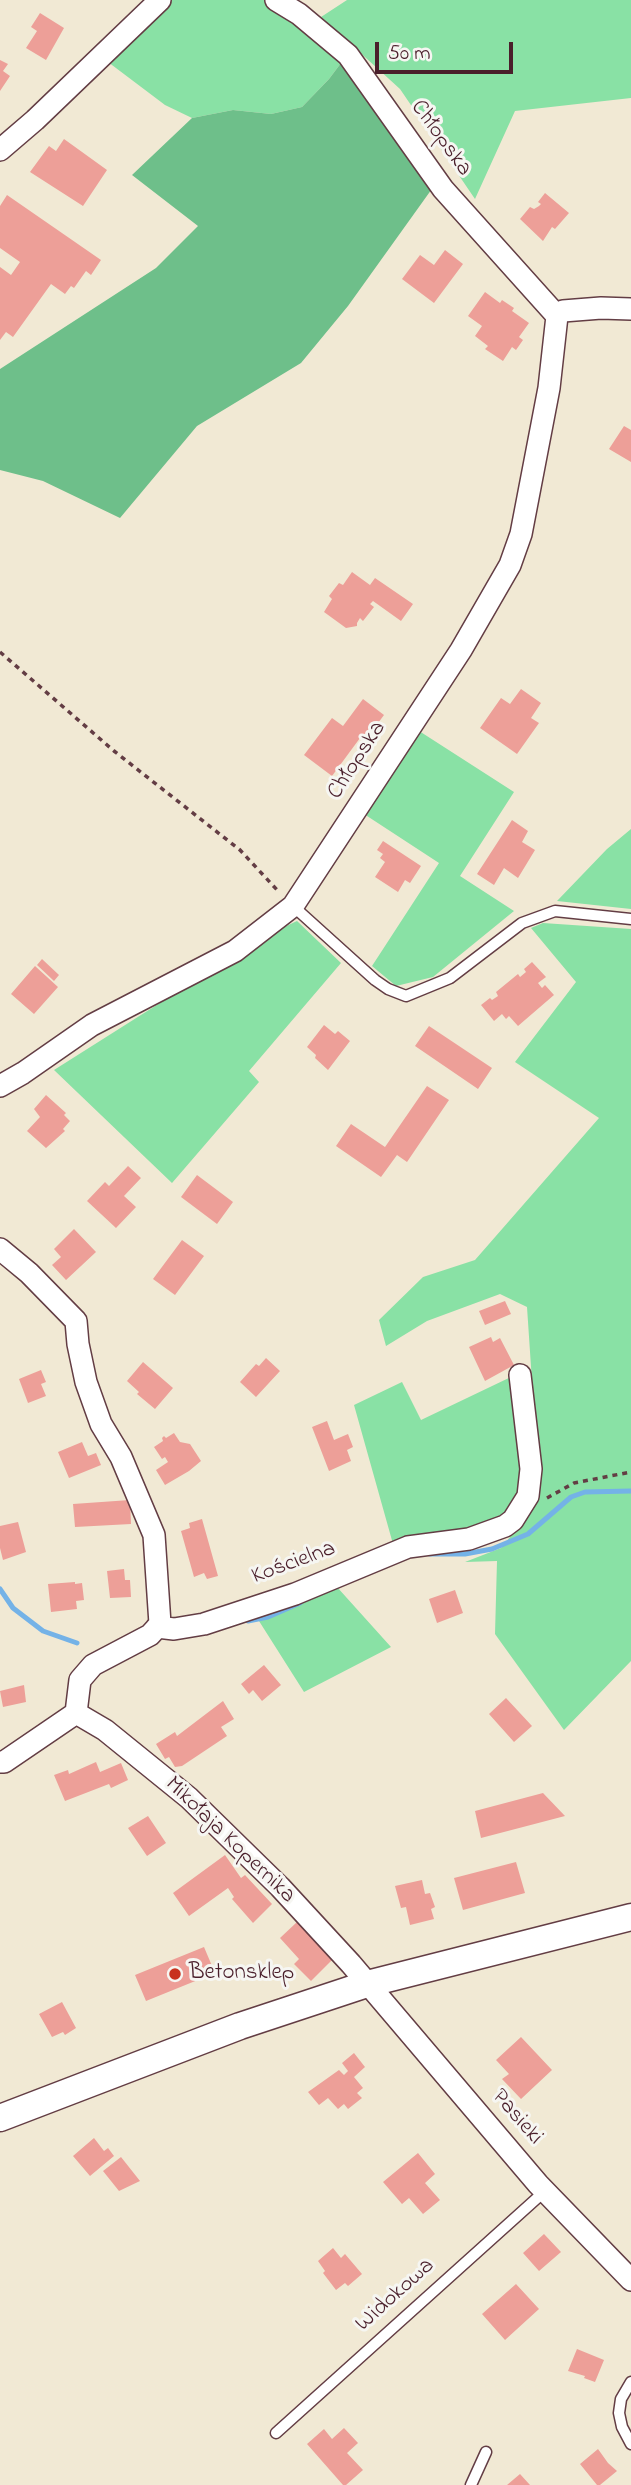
<!DOCTYPE html>
<meta charset="utf-8">
<style>
body{margin:0}
#map{position:relative;width:631px;height:2485px;overflow:hidden;background:#f1e9d4;font-family:"Indie Flower",sans-serif}
canvas{display:block}
.scale{position:absolute;left:375px;top:42px;width:138px;height:32px;box-sizing:border-box;border:4px solid #4a1f2b;border-top:0;padding-left:9px;font-size:21px;line-height:24px;white-space:nowrap;color:#4a1f2b;-webkit-text-stroke:5px #f6f6f2;paint-order:stroke}
</style>
<div id="map">
<canvas width="631" height="2485"></canvas>
<div class="scale">50 m</div>
</div>
<script>
const g = document.querySelector('canvas').getContext('2d');
g.lineJoin = 'round';
function paint(path, color) {
  g.fillStyle = color;
  g.fill(path, 'evenodd');
}
function poly(rows) {
  const path = new Path2D();
  for (const r of rows) {
    path.moveTo(r[0], r[1]);
    for (let i = 2; i < r.length; i += 2) path.lineTo(r[i], r[i + 1]);
  }
  return path;
}
function trace(path, color, width, dash) {
  g.strokeStyle = color;
  g.lineWidth = width;
  g.lineCap = dash ? 'butt' : 'round';
  g.setLineDash(dash || []);
  g.stroke(path);
}
function label(font, color, halo, rows, align = 'center') {
  g.font = font + ' "Indie Flower",sans-serif';
  g.lineWidth = 6;
  g.setLineDash([]);
  g.textBaseline = 'middle';
  g.strokeStyle = halo;
  g.fillStyle = color;
  for (const [text, x, y, turn = 0] of rows) {
    g.save();
    g.translate(x, y);
    g.rotate((+turn || 0) * Math.PI / 180);
    g.textAlign = isNaN(turn) ? turn : align;
    if (halo) g.strokeText(text, 0, 0);
    g.fillText(text, 0, 0);
    g.restore();
  }
}
const green = poly([
 [169,0,266,0,344,59,329,79,302,107,271,114,233,110,192,118,165,105,108,62],
 [347,0,631,0,631,98,515,111,475,199,400,89,321,17],
 [416,729,514,792,460,876,514,911,433,977,396,986,372,966,439,863,364,814],
 [631,829,631,909,557,901,607,849],
 [297,921,341,963,249,1071,259,1082,172,1183,54,1070,269,934],
 [543,923,631,929,631,1661,564,1730,495,1634,497,1561,465,1562,501,1548,533,1509,539,1486,527,1307,500,1294,427,1321,386,1346,379,1320,423,1277,475,1260,599,1118,515,1062,576,982,531,928],
 [513,1376,525,1475,510,1515,496,1527,393,1544,354,1405,402,1382,421,1420],
 [337,1587,391,1647,304,1692,259,1621]
]);
const forest = poly([
 [344,59,434,186,348,306,301,363,197,426,120,518,43,481,0,470,0,369,156,268,198,226,132,175,192,118,233,110,271,114,302,107,329,79]
]);
const stream = poly([
 [430,1554,465,1554,492,1549,528,1534,571,1497,585,1492,631,1491],
 [0,1589,13,1608,43,1631,77,1643],
 [248,1621,268,1617,300,1603]
]);
const building = poly([
 [40,13,64,28,46,60,26,48,37,31,31,27],
 [0,60,8,64,3,71,10,76,0,91],
 [64,139,107,170,83,206,30,172,49,146,56,151],
 [545,193,569,213,555,229,552,227,543,241,520,219,530,207,534,209,539,206,541,204,538,202],
 [7,195,101,260,91,275,86,271,74,288,71,286,65,294,51,284,13,337,6,332,0,340,0,267,11,275,20,262,0,248,0,206],
 [445,250,463,264,434,303,402,279,420,255,434,265],
 [485,292,500,303,502,300,514,308,512,311,529,323,519,337,523,340,516,350,512,347,503,361,485,349,488,346,475,336,482,326,468,316],
 [624,426,631,430,631,462,609,449],
 [352,572,370,585,375,578,413,604,401,621,373,601,370,604,374,607,363,621,360,618,357,623,357,626,346,628,324,612,332,599,329,596,339,583,343,585],
 [521,689,541,703,531,718,539,723,517,754,480,728,501,698,510,704],
 [363,699,384,715,364,742,360,738,332,776,304,755,332,718,343,726],
 [512,820,528,831,522,842,535,850,518,878,504,868,494,885,477,874],
 [383,841,421,866,410,883,405,880,398,892,375,877,385,862,380,858,383,854,377,850],
 [42,959,59,975,54,981,37,965],
 [532,962,546,977,538,983,542,988,545,985,554,995,518,1026,509,1016,506,1019,502,1014,494,1021,481,1005,490,998,492,1000,498,996,496,992,518,974,520,977,526,972,524,969],
 [35,966,58,987,34,1014,11,994],
 [324,1025,335,1034,338,1031,350,1041,328,1070,315,1058,316,1055,307,1047],
 [429,1026,492,1068,478,1089,415,1046],
 [427,1086,449,1100,407,1162,397,1155,381,1177,336,1146,351,1124,385,1147],
 [46,1095,66,1113,64,1115,70,1121,63,1129,65,1131,46,1148,27,1131,40,1117,34,1109],
 [128,1166,141,1178,124,1196,136,1207,116,1228,87,1201,105,1182,109,1186],
 [197,1175,233,1202,217,1224,181,1197],
 [74,1229,96,1252,66,1280,52,1265,61,1257,54,1249],
 [182,1240,204,1256,175,1295,153,1279],
 [505,1301,511,1314,485,1325,479,1311],
 [491,1337,493,1342,500,1338,514,1365,485,1381,469,1347],
 [266,1358,280,1371,256,1397,240,1382,256,1364,259,1366],
 [143,1362,173,1388,155,1409,137,1394,139,1392,127,1381],
 [41,1370,46,1382,41,1384,46,1396,28,1403,19,1379],
 [327,1421,334,1440,348,1434,353,1447,347,1450,351,1461,329,1471,312,1427],
 [174,1433,180,1442,190,1444,201,1461,189,1471,165,1485,156,1470,168,1462,165,1457,162,1459,154,1447,163,1441,162,1438,164,1436,166,1438],
 [82,1442,88,1456,96,1453,101,1465,69,1478,58,1452],
 [130,1500,131,1524,75,1527,73,1504],
 [202,1519,218,1576,207,1579,204,1573,194,1577,181,1531,190,1528,189,1523],
 [18,1522,26,1552,3,1560,0,1548,0,1526],
 [124,1569,125,1580,130,1580,131,1597,110,1598,107,1571],
 [75,1582,75,1584,82,1583,84,1600,76,1601,77,1609,51,1612,48,1584],
 [455,1590,463,1613,437,1623,429,1599],
 [264,1665,281,1685,262,1701,253,1690,249,1694,241,1684],
 [24,1685,26,1702,3,1707,0,1691],
 [506,1698,532,1726,514,1742,489,1714],
 [223,1701,234,1719,221,1727,227,1736,182,1766,175,1767,169,1757,165,1759,156,1744,175,1732,177,1736],
 [96,1762,100,1772,121,1763,128,1780,111,1788,109,1784,65,1801,54,1775,68,1770,69,1774],
 [543,1793,565,1816,481,1838,475,1811],
 [148,1816,166,1843,147,1856,128,1828],
 [225,1855,241,1878,245,1875,272,1904,253,1923,232,1899,234,1897,228,1888,189,1916,173,1893],
 [516,1862,525,1893,463,1910,454,1878],
 [422,1880,425,1894,430,1893,435,1907,431,1909,434,1919,410,1925,406,1907,401,1908,395,1886],
 [297,1922,333,1959,311,1981,294,1964,299,1959,280,1938],
 [204,1947,215,1973,146,2001,135,1975],
 [62,2002,76,2028,65,2035,63,2032,52,2037,39,2014],
 [521,2037,552,2070,521,2099,502,2079,509,2074,496,2060],
 [354,2053,365,2067,354,2077,363,2088,357,2093,362,2098,348,2109,344,2104,338,2109,328,2098,319,2105,308,2092,339,2070,344,2075,348,2071,342,2063],
 [94,2138,104,2151,108,2148,114,2156,90,2176,73,2156],
 [418,2153,435,2174,425,2183,440,2200,423,2214,409,2198,402,2204,383,2182],
 [121,2157,140,2181,119,2191,103,2171],
 [544,2234,561,2252,539,2271,523,2253],
 [333,2248,341,2258,345,2254,362,2274,348,2286,345,2283,336,2290,323,2273,325,2271,318,2261],
 [516,2284,539,2309,505,2340,482,2314],
 [577,2349,604,2360,595,2382,584,2378,585,2376,568,2371],
 [344,2428,358,2443,347,2453,363,2470,346,2485,343,2485,307,2444,324,2429,332,2439],
 [598,2449,608,2463,617,2471,600,2485,597,2485,580,2464],
 [520,2474,530,2485,507,2485]
]);
const path = poly([
 [0,652,114,751,240,850,279,892],
 [547,1498,574,1483,631,1472]
]);
const service = poly([
 [293,906,375,980,388,989,406,996,450,978,522,923,555,911,631,919],
 [631,2382,621,2399,619,2413,622,2427,631,2444],
 [276,2433,545,2191],
 [471,2485,486,2452]
]);
const minor = poly([
 [0,150,35,120,160,0],
 [557,316,563,311,601,308,631,309],
 [0,1086,23,1073,92,1025,235,951,293,906,461,650,510,565,521,534,549,388,557,316,443,189,348,55,299,14,276,0],
 [0,1249,29,1273,76,1321,78,1344,86,1382,101,1424,121,1457,154,1535,160,1624,150,1635,93,1665,80,1680,76,1713,4,1762,0,1762],
 [157,1627,174,1629,204,1624,295,1594,408,1547,469,1539,505,1526,513,1520,528,1496,531,1469,520,1375],
 [76,1713,105,1730,189,1798,280,1887,351,1964,538,2184,631,2280]
]);
const tertiary = poly([
 [0,2118,240,2026,367,1984,631,1917]
]);
const markers = [
 [175,1974,7,"#c8321e"]
];
const streetNames = [
 ["Chłopska",440,139,54],
 ["Chłopska",358,761,-57],
 ["Kościelna",294,1564,-20],
 ["Mikołaja Kopernika",229,1841,44],
 ["Pasieki",516,2118,49],
 ["Widokowa",396,2296,-42]
];
const poiNames = [
 ["Betonsklep",189,1974]
];
paint(green, '#89e1a5');
paint(forest, '#6ebf8a');
trace(stream, '#74b2e7', 5);
paint(building, '#ed9f98');
trace(service, '#633d44', 13);
trace(minor, '#633d44', 24);
trace(tertiary, '#633d44', 29);
trace(path, '#633d44', 3.5, [5, 5]);
trace(service, '#fff', 10);
trace(minor, '#fff', 21);
trace(tertiary, '#fff', 26);
for (const [x, y, r, color] of markers) {
  const dot = new Path2D();
  dot.arc(x, y, r, 0, 2 * Math.PI);
  g.fillStyle = color;
  g.fill(dot);
  trace(dot, '#f6f6f2', 2.5);
}
label('23px', '#4a1f2b', '#f6f6f2', streetNames);
label('23px', '#4a1f2b', '#f6f6f2', poiNames, 'left');
</script>
